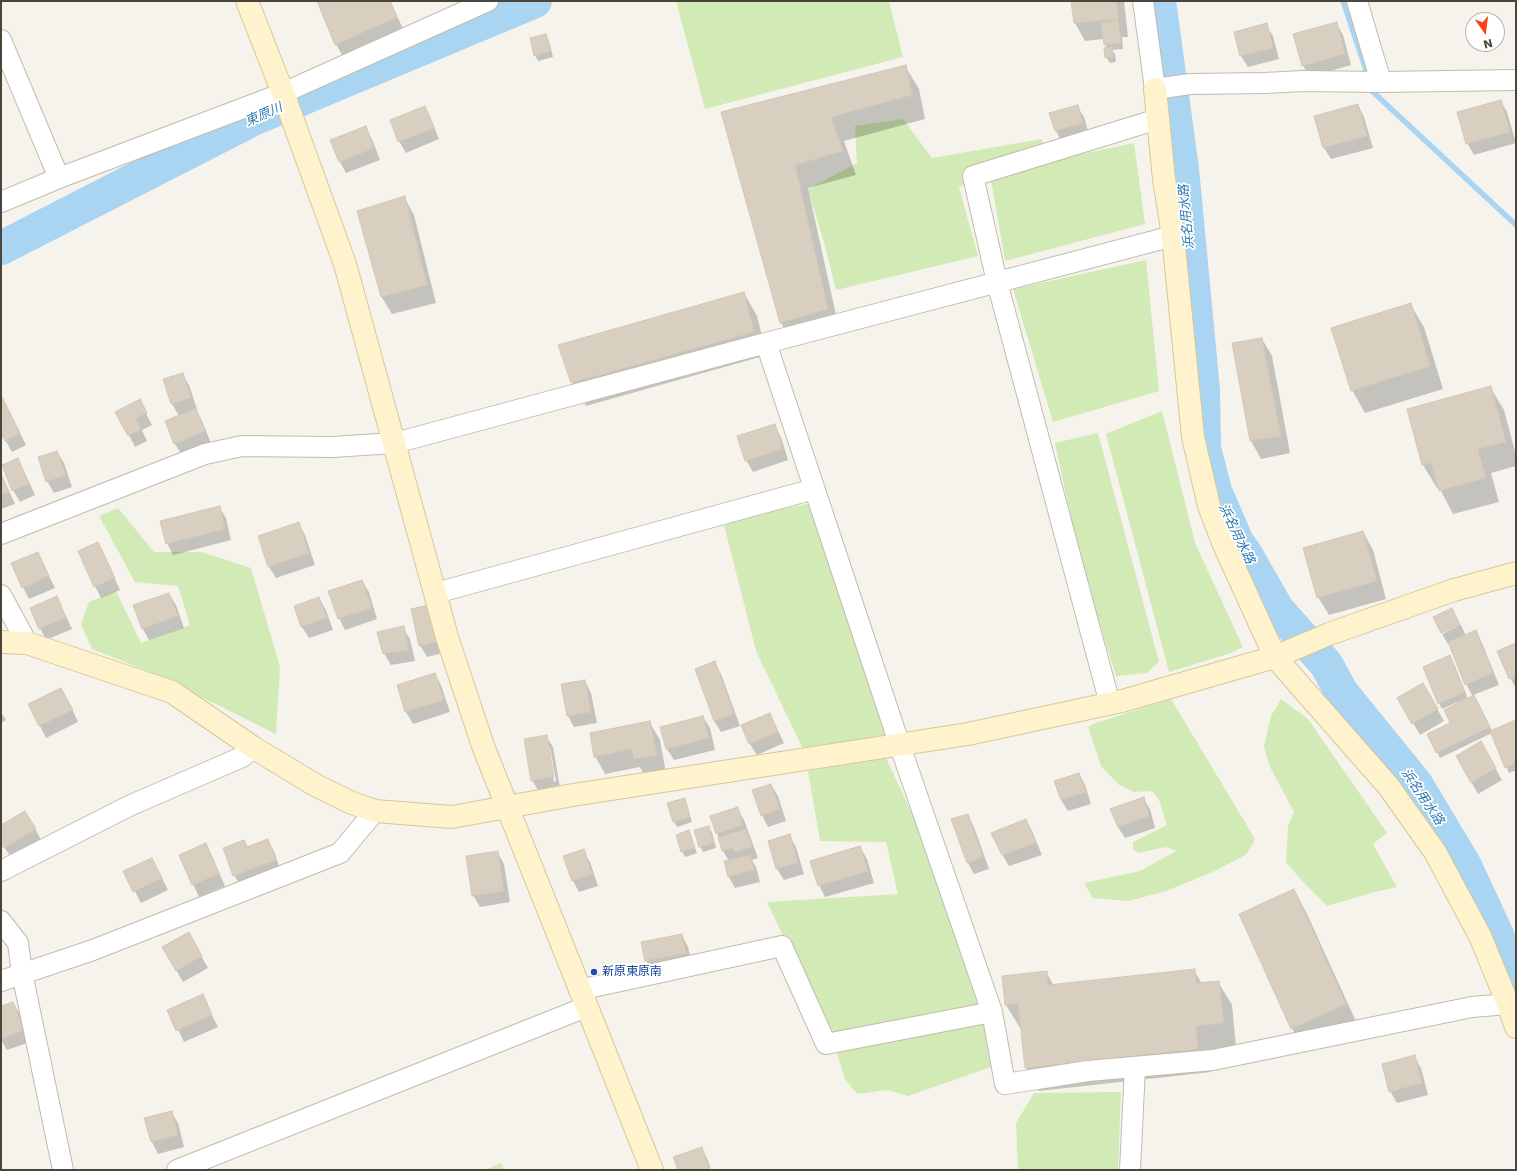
<!DOCTYPE html>
<meta charset="utf-8">
<style>
body{margin:0}
#map{position:relative;width:1517px;height:1171px;overflow:hidden;background:#f6f3ec;font-family:"DejaVu Sans",sans-serif}
canvas{display:block}
.frame{position:absolute;inset:0;border:2px solid #4b4439;pointer-events:none}
.north{position:absolute;left:1465px;top:12px;width:40px;height:40px;box-sizing:border-box;background:#fff;border:1px solid #b7b4b0;border-radius:50%;rotate:166deg;font-size:11px;font-weight:700;line-height:16px;text-align:center;color:#4b4439}
.north::after{content:'';display:block;margin:auto;width:14px;height:18px;background:#fc3f1d;clip-path:polygon(50% 0,100% 100%,50% 72%,0 100%)}
</style>
<div id="map">
<canvas width="1517" height="1171"></canvas>
<div class="frame"></div>
<div class="north">N</div>
</div>
<script>
const g = document.querySelector('canvas').getContext('2d');
g.lineJoin = 'round';
function paint(path, color) {
  g.fillStyle = color;
  g.fill(path, 'evenodd');
}
function poly(rows) {
  const path = new Path2D();
  for (const r of rows) {
    path.moveTo(r[0], r[1]);
    for (let i = 2; i < r.length; i += 2) path.lineTo(r[i], r[i + 1]);
  }
  return path;
}
function trace(path, color, width, dash) {
  g.strokeStyle = color;
  g.lineWidth = width;
  g.lineCap = dash ? 'butt' : 'round';
  g.setLineDash(dash || []);
  g.stroke(path);
}
function label(font, color, halo, rows, align = 'center') {
  g.font = font + ' "DejaVu Sans","Noto Sans JP",sans-serif';
  g.lineWidth = 3.5;
  g.setLineDash([]);
  g.textBaseline = 'middle';
  g.strokeStyle = halo;
  g.fillStyle = color;
  for (const [text, x, y, turn = 0] of rows) {
    g.save();
    g.translate(x, y);
    g.rotate((+turn || 0) * Math.PI / 180);
    g.textAlign = isNaN(turn) ? turn : align;
    if (halo) g.strokeText(text, 0, 0);
    g.fillText(text, 0, 0);
    g.restore();
  }
}
const green = poly([
 [676,1,889,1,903,57,705,109],
 [903,119,932,158,1042,139,1045,150,996,172,1134,143,1145,224,1005,261,990,174,959,187,978,256,836,290,825,246,808,189,857,163,855,126],
 [1146,260,1159,391,1053,422,1013,289],
 [1162,411,1195,543,1243,647,1231,653,1169,672,1106,434],
 [1098,433,1159,662,1147,673,1116,676,1081,564,1055,443],
 [810,503,888,735,803,749,756,651,723,521],
 [118,508,154,552,201,552,251,568,280,667,276,734,155,674,92,649,81,624,89,602,116,591,141,643,190,625,178,586,135,582,99,516],
 [1171,699,1255,839,1247,854,1215,871,1166,891,1129,901,1093,898,1084,883,1140,871,1176,851,1166,847,1138,853,1133,849,1133,842,1167,825,1159,800,1152,791,1134,792,1119,785,1101,766,1088,727,1096,723],
 [1281,699,1308,719,1387,833,1373,844,1397,887,1371,893,1327,906,1302,881,1286,862,1288,826,1294,812,1269,765,1264,746,1271,716],
 [886,758,941,876,966,968,986,1029,994,1066,908,1096,887,1090,857,1094,845,1079,834,1044,767,902,898,894,886,842,820,841,808,771],
 [1121,1092,1118,1170,1018,1170,1016,1123,1034,1093],
 [501,1163,504,1170,485,1170]
]);
const shadow = poly([
 [318,1,390,1,406,35,346,62,336,44],
 [1072,1,1124,1,1128,37,1122,37,1123,49,1112,50,1115,54,1116,62,1110,63,1106,57,1107,49,1104,39,1085,41,1075,23],
 [1336,23,1343,35,1351,65,1309,77,1303,65],
 [1266,25,1273,36,1279,59,1248,67,1241,56,1235,33],
 [546,36,549,41,553,57,538,61,535,55],
 [905,66,919,89,925,119,844,141,856,175,808,188,840,333,795,346,781,323,723,113],
 [1501,101,1507,112,1516,143,1474,155,1467,143],
 [1358,105,1364,117,1373,148,1331,159,1324,148,1316,117],
 [1077,106,1084,117,1089,134,1062,142,1056,131],
 [425,107,431,119,439,139,406,153,399,141],
 [365,128,372,139,380,160,346,173,340,162,332,141],
 [404,197,414,215,436,303,392,314,381,296],
 [744,293,757,316,767,355,586,406,572,382],
 [1410,304,1424,327,1443,389,1365,413,1352,390],
 [1262,339,1272,356,1290,453,1261,459,1251,441,1233,344],
 [182,374,189,385,197,409,195,410,202,421,211,443,182,455,175,444,166,422,179,416,172,404,164,380],
 [1490,387,1504,410,1516,455,1516,466,1491,473,1499,502,1453,514,1439,487,1437,488,1423,465],
 [1,396,26,445,12,452,3,436,1,437],
 [139,401,152,425,142,430,147,441,135,447,129,435],
 [774,425,781,437,788,460,753,472,746,460],
 [57,452,64,463,72,487,54,493,47,481],
 [18,460,24,471,35,495,20,502,13,490],
 [1,474,15,504,1,509],
 [219,507,226,518,231,540,173,555,167,543],
 [298,523,305,535,315,565,276,578,269,567],
 [1363,532,1373,550,1386,599,1329,615,1318,597],
 [38,553,55,588,29,599,23,587],
 [104,555,120,590,101,598,95,586],
 [362,581,369,592,377,619,345,630,339,618],
 [169,594,176,605,184,628,149,640,143,629],
 [57,597,72,629,46,640,31,609],
 [319,598,326,610,333,630,309,638,302,627,295,607],
 [428,606,443,653,427,657,420,645],
 [1461,625,1466,636,1476,632,1482,643,1499,685,1473,695,1492,731,1516,721,1516,770,1509,773,1492,733,1440,758,1437,752,1451,723,1466,700,1465,699,1442,709,1439,703,1453,662,1468,699,1473,697,1466,684,1450,644,1448,644,1442,634],
 [403,628,410,639,415,661,391,665,384,653],
 [1516,644,1516,688,1510,678],
 [714,662,721,674,740,726,721,732,714,721],
 [435,674,441,685,450,712,413,724,406,712,398,686],
 [585,681,591,693,597,723,574,727,568,716],
 [1423,684,1444,721,1420,735,1399,698],
 [68,700,78,722,46,738,29,704],
 [1,712,6,720,1,723],
 [770,714,784,743,757,755,750,744],
 [703,717,710,728,715,750,674,760,667,749,662,727],
 [650,723,660,740,666,773,645,777,640,767,605,774,595,756],
 [546,736,553,747,560,788,539,792,532,780],
 [548,747,550,747,556,781,554,782],
 [1481,743,1502,780,1478,794,1457,757],
 [1079,774,1085,785,1091,804,1068,811,1061,800],
 [771,785,778,796,786,821,768,827,762,815],
 [1143,798,1150,809,1155,828,1125,838,1118,827],
 [684,799,687,805,692,822,677,827,674,821],
 [737,808,744,820,758,858,752,860,756,867,760,882,735,888,729,877,729,861,723,851,717,833],
 [25,812,42,841,12,859,1,842,1,827],
 [968,815,974,827,989,869,974,874,968,863,952,820],
 [1026,820,1032,831,1042,855,1009,866,1002,854],
 [708,827,712,832,716,848,703,852,700,846],
 [688,831,697,853,685,857,682,851],
 [789,835,796,847,804,874,784,880,777,869,769,841],
 [267,840,274,851,281,872,241,887,234,875,244,841,248,847],
 [206,845,212,856,225,886,199,897,180,856],
 [860,847,867,859,874,883,825,897,819,885],
 [583,851,590,862,598,886,579,892,573,881],
 [497,852,504,864,510,902,480,907,473,895],
 [158,870,168,890,141,903,125,872],
 [1294,890,1307,914,1359,1028,1305,1052,1292,1028],
 [188,933,208,968,183,982,163,947],
 [682,935,688,947,692,965,652,972,646,960],
 [1194,970,1202,984,1218,982,1232,1005,1236,1046,1208,1050,1211,1072,1039,1091,1026,1068,1021,1028,1020,1028,1006,1005,1046,972,1054,986],
 [202,996,218,1027,184,1042,169,1010],
 [13,1003,20,1014,30,1042,7,1050,1,1040,1,1007],
 [1414,1056,1421,1068,1428,1095,1397,1103,1390,1091],
 [171,1112,178,1123,184,1147,158,1154,152,1142,146,1118],
 [701,1148,708,1160,711,1170,679,1170]
]);
const stream = poly([
 [1343,1,1367,73],
 [1373,92,1516,225]
]);
const river = poly([
 [1159,1,1182,169,1203,390,1204,448,1215,491,1237,542,1245,553,1277,609,1326,664,1342,693,1416,784,1465,866,1497,935,1507,960,1516,992],
 [1,248,253,119,535,1]
]);
const building = poly([
 [317,1,390,1,397,17,335,45,317,1],
 [1071,1,1116,1,1119,19,1074,23,1071,1],
 [1118,20,1121,43,1104,45,1101,23,1118,20],
 [1337,22,1345,54,1302,66,1293,34,1337,22],
 [1267,23,1273,48,1240,56,1234,32,1267,23],
 [546,34,551,51,534,56,530,38,546,34],
 [1112,47,1113,57,1105,58,1104,48,1112,47],
 [906,65,912,95,831,117,843,151,795,165,828,309,780,323,721,112,906,65],
 [1501,100,1510,132,1466,144,1457,112,1501,100],
 [1358,104,1367,136,1323,148,1314,116,1358,104],
 [1078,105,1083,123,1055,131,1049,113,1078,105],
 [425,106,434,128,398,142,390,120,425,106],
 [366,126,374,148,339,162,330,140,366,126],
 [405,196,427,285,381,297,357,211,405,196],
 [744,292,754,332,571,383,558,345,744,292],
 [1411,303,1430,366,1351,391,1331,328,1411,303],
 [1262,338,1281,436,1250,441,1232,343,1262,338],
 [183,373,191,398,171,404,163,379,183,373],
 [1491,386,1506,442,1478,449,1486,478,1439,491,1431,463,1422,465,1407,409,1491,386],
 [1,395,20,433,5,441,1,433,1,395],
 [140,399,147,413,136,418,141,429,128,436,115,412,140,399],
 [196,408,205,431,174,444,165,421,196,408],
 [775,424,783,449,745,461,737,436,775,424],
 [57,451,66,475,46,482,38,457,57,451],
 [18,458,29,484,12,491,2,465,18,458],
 [1,474,9,492,1,495,1,474],
 [220,506,225,529,166,544,160,521,220,506],
 [299,522,309,553,268,567,258,536,299,522],
 [1363,531,1377,581,1317,598,1303,548,1363,531],
 [98,542,115,578,94,587,78,551,98,542],
 [38,552,49,576,22,588,11,563,38,552],
 [362,580,372,608,338,619,328,591,362,580],
 [169,593,178,616,142,629,133,605,169,593],
 [57,596,66,618,39,629,30,608,57,596],
 [319,597,327,618,301,627,294,606,319,597],
 [429,605,437,642,419,646,411,609,429,605],
 [1452,608,1460,625,1441,633,1433,617,1452,608],
 [404,626,409,650,383,654,377,632,404,626],
 [1476,630,1493,673,1465,685,1448,642,1476,630],
 [1516,643,1516,676,1509,679,1497,651,1516,643],
 [1450,655,1465,692,1438,704,1423,667,1450,655],
 [715,661,734,714,714,721,695,669,715,661],
 [435,673,444,700,405,712,397,685,435,673],
 [585,680,591,712,567,716,561,684,585,680],
 [1423,683,1438,709,1412,724,1397,698,1423,683],
 [61,688,73,710,39,726,28,704,61,688],
 [1474,695,1490,727,1436,753,1427,734,1450,723,1444,710,1474,695],
 [770,713,778,732,749,744,741,725,770,713],
 [703,716,709,738,666,749,660,727,703,716],
 [1516,720,1516,763,1505,768,1490,731,1516,720],
 [650,721,657,755,634,759,632,749,594,757,590,733,650,721],
 [547,735,554,777,531,781,524,739,547,735],
 [1481,741,1496,768,1471,783,1456,756,1481,741],
 [1079,773,1086,792,1061,800,1054,781,1079,773],
 [771,784,780,809,761,816,752,790,771,784],
 [1144,797,1149,816,1118,827,1110,809,1144,797],
 [685,798,690,817,673,822,667,803,685,798],
 [738,807,743,825,716,834,710,816,738,807],
 [25,811,36,829,4,848,1,843,1,825,25,811],
 [968,814,983,857,967,863,951,819,968,814],
 [1026,819,1036,843,1002,855,991,833,1026,819],
 [709,826,714,843,699,847,694,830,709,826],
 [746,829,752,847,734,852,733,848,722,851,718,837,746,829],
 [689,830,695,848,681,852,676,835,689,830],
 [790,834,798,863,776,869,768,841,790,834],
 [268,839,276,860,233,876,223,848,244,840,247,847,268,839],
 [206,843,219,874,192,885,179,855,206,843],
 [860,846,868,871,818,886,810,861,860,846],
 [584,849,592,874,572,881,563,856,584,849],
 [498,851,504,891,472,896,466,856,498,851],
 [750,855,754,870,728,877,724,861,750,855],
 [152,858,162,878,133,892,123,871,152,858],
 [1294,889,1346,1004,1291,1029,1239,914,1294,889],
 [189,932,202,956,176,971,162,947,189,932],
 [682,934,686,953,645,961,641,942,682,934],
 [1195,969,1196,983,1219,981,1224,1023,1196,1026,1198,1049,1025,1068,1018,1003,1005,1005,1002,976,1047,971,1048,985,1195,969],
 [203,994,212,1015,176,1031,167,1010,203,994],
 [13,1002,24,1030,1,1039,1,1006,13,1002],
 [1415,1055,1422,1083,1389,1092,1382,1064,1415,1055],
 [172,1111,178,1135,151,1142,144,1118,172,1111],
 [702,1147,710,1170,678,1170,673,1157,702,1147]
]);
const street = poly([
 [1143,1,1155,89,1190,84,1265,83,1303,81,1381,82,1516,80],
 [1357,1,1381,82],
 [1,40,59,178],
 [1,202,59,178,283,93,488,1],
 [766,343,900,746,992,1012,1005,1084,1088,1071,1213,1060,1472,1007,1508,1004],
 [1,534,205,454,242,446,332,447,395,443,766,343,1173,236],
 [436,593,814,489],
 [1,595,27,643],
 [1110,704,997,282,973,176,1158,119],
 [1,871,129,806,242,757,254,748],
 [1,921,18,943,22,973,63,1170],
 [1,981,93,950,340,853,375,811],
 [579,990,782,946,826,1044,992,1012],
 [177,1170,586,1007],
 [1130,1170,1135,1067]
]);
const secondary = poly([
 [247,1,283,93,345,264,447,637,483,746,652,1170],
 [1155,89,1164,179,1173,236,1193,437,1209,506,1224,545,1275,657,1389,787,1435,852,1480,936,1508,1004,1516,1027],
 [1,642,27,643,172,692,254,748,317,786,352,803,375,811,452,817,573,795,968,734,1122,701,1275,657,1329,634,1454,590,1516,573]
]);
const markers = [
 [594,972,4,"#1a4fb4"]
];
const transitNames = [
 ["新原東原南",602,972]
];
const waterNames = [
 ["東原川",264,115,-24],
 ["浜名用水路",1187,217,-95],
 ["浜名用水路",1236,534,64],
 ["浜名用水路",1422,797,56]
];
paint(green, '#d2eab5');
paint(shadow, '#0003');
trace(stream, '#a9d4f2', 5.5);
trace(river, '#a9d4f2', 34);
paint(building, '#d8cfc1');
trace(building, '#d3c7b4', 1);
trace(street, '#c2bbae', 22);
trace(secondary, '#d6c79b', 24);
trace(street, '#fff', 20);
trace(secondary, '#fff3cd', 22);
for (const [x, y, r, color] of markers) {
  const dot = new Path2D();
  dot.arc(x, y, r, 0, 2 * Math.PI);
  g.fillStyle = color;
  g.fill(dot);
  trace(dot, '#fff', 1.5);
}
label('12px', '#164399', '#fff', transitNames, 'left');
label('italic 13px', '#2e7ab2', '#fff', waterNames);
</script>
